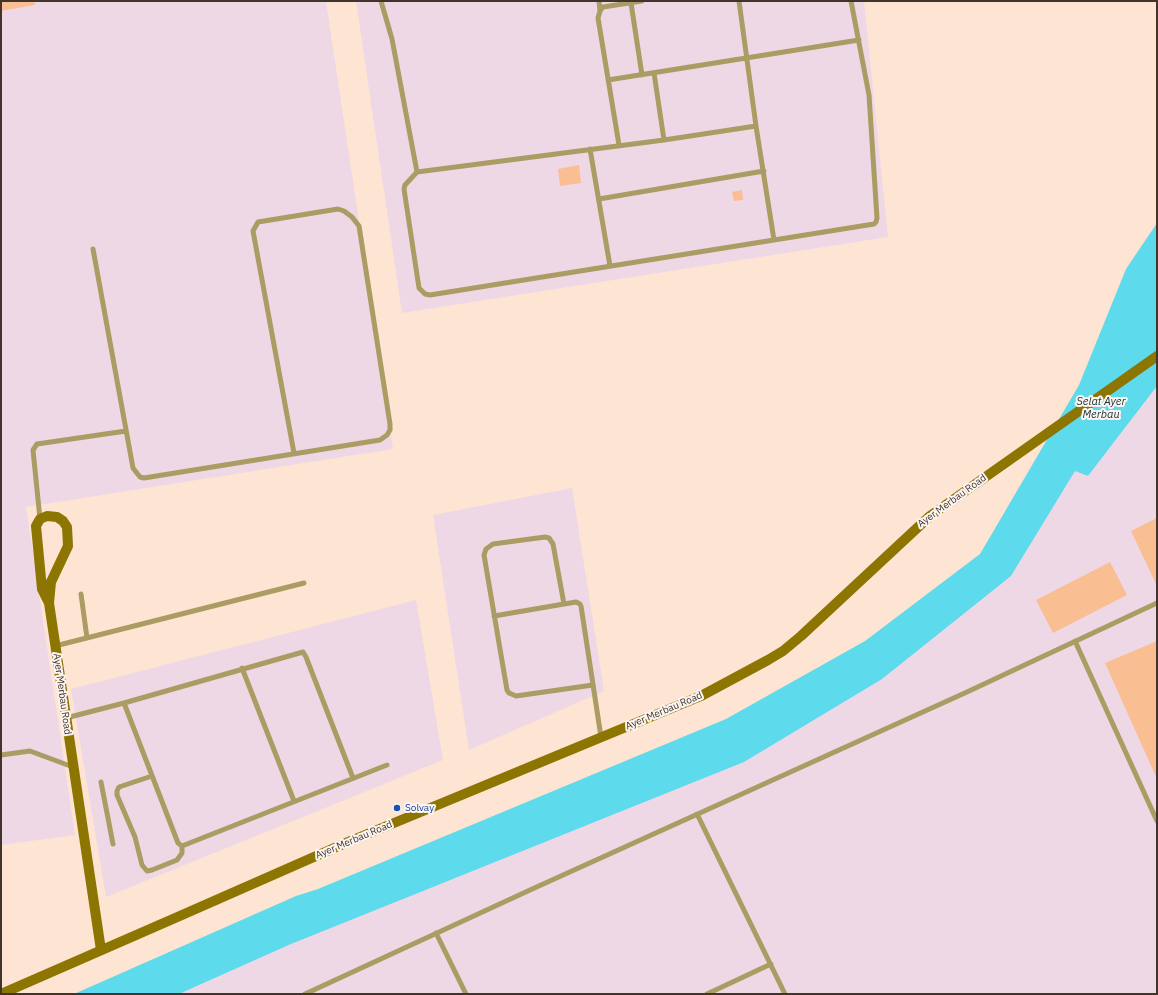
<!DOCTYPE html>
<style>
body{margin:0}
#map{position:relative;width:1158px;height:995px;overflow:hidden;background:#fee4d2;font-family:"IBM Plex Sans",sans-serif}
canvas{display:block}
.frame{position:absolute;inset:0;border:2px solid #40342b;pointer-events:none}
</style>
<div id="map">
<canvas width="1158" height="995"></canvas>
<div class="frame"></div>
</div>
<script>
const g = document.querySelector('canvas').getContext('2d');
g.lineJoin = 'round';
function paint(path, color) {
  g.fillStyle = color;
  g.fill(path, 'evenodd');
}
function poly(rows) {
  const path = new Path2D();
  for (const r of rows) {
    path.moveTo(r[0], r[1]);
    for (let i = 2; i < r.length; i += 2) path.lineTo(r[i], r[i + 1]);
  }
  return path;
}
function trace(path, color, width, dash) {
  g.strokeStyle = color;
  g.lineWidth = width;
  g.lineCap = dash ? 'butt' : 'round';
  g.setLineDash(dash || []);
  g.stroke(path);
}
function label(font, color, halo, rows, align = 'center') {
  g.font = font + ' "IBM Plex Sans",sans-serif';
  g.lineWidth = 4;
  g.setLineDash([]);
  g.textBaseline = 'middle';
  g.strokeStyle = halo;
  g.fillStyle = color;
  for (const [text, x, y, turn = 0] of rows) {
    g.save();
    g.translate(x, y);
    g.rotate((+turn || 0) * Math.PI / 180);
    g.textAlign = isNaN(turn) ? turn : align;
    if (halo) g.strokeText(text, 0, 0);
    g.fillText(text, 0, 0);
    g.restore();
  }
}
const industrial = poly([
 [1,1,326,1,393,449,26,507,75,835,1,845],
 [356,1,864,1,888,237,402,313],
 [1157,386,1157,994,179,994,291,944,1011,576,1075,470,1088,476],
 [572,488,604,691,469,750,433,515],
 [416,600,443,760,106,897,71,689]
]);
const water = poly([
 [1157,223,1157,386,1088,476,1075,471,1011,576,882,679,744,762,291,944,179,994,74,994,296,896,318,889,726,719,865,641,980,554,1079,385,1126,269]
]);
const building = poly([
 [1,1,34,1,35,5,1,11],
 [579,165,581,183,560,186,558,169],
 [742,190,743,200,734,201,732,192],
 [1157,518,1157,586,1131,531],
 [1110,562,1127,595,1053,633,1036,600],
 [1157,641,1157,779,1105,663]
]);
const lane = poly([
 [381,1,392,39,417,172],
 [599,1,600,11,598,18,619,145],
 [739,1,756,126,774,240],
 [631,3,642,75],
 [600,11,603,7,642,1],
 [654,73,664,140],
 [608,80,859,40],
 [756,126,664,140,417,172,405,185,404,189,419,288,425,294,430,295,874,224,876,222,877,218,869,95,851,1],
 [590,149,610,266],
 [599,199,764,171],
 [93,249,133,468,140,477,144,478,380,440,387,435,390,430,390,424,359,226,352,217,344,211,338,209,258,222,253,231,294,453],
 [40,519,33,450,37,444,126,431],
 [81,594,87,638],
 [564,604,553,544,549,538,545,537,493,544,486,549,484,555,507,690,509,693,516,696,593,685],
 [494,616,564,604,576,602,580,604,581,606,601,737],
 [1075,641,1157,821],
 [55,646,304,583],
 [242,668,294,801],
 [124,703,178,843,182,846,182,853,177,860,152,870,147,871,142,865,135,837,117,795,117,791,119,787,152,776],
 [66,718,124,703,303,652,306,657,353,778],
 [1,755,30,751,73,767],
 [101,782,113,844],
 [697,814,785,994],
 [182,846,387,765],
 [436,933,466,994],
 [305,994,530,890,967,692,1157,603],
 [707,994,771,964]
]);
const secondary = poly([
 [49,603,42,589,36,526,40,519,47,516,57,517,63,521,67,527,68,546,51,582,49,603,101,950],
 [1,994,182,915,348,842,701,696,768,660,783,651,801,636,930,516,1157,356]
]);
const markers = [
 [397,808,4,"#1a4fb4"]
];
const streetNames = [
 ["Ayer Merbau Road",952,501,-36],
 ["Ayer Merbau Road",62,694,82],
 ["Ayer Merbau Road",664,711,-23],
 ["Ayer Merbau Road",354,840,-23]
];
const transitNames = [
 ["Solvay",405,808]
];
const waterNames = [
 ["Selat Ayer",1101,402],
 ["Merbau",1101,415]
];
paint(industrial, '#eed8e6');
paint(water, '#5edaed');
paint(building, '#fabe93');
trace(lane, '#ab9c63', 5);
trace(secondary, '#8c7500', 10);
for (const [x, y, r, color] of markers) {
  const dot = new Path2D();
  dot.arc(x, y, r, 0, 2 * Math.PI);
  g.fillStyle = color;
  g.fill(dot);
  trace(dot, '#fcf5f1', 1.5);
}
label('10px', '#40342b', '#fcf5f1', streetNames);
label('10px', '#164399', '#fcf5f1', transitNames, 'left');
label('italic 11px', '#182e31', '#fcf5f1', waterNames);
</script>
